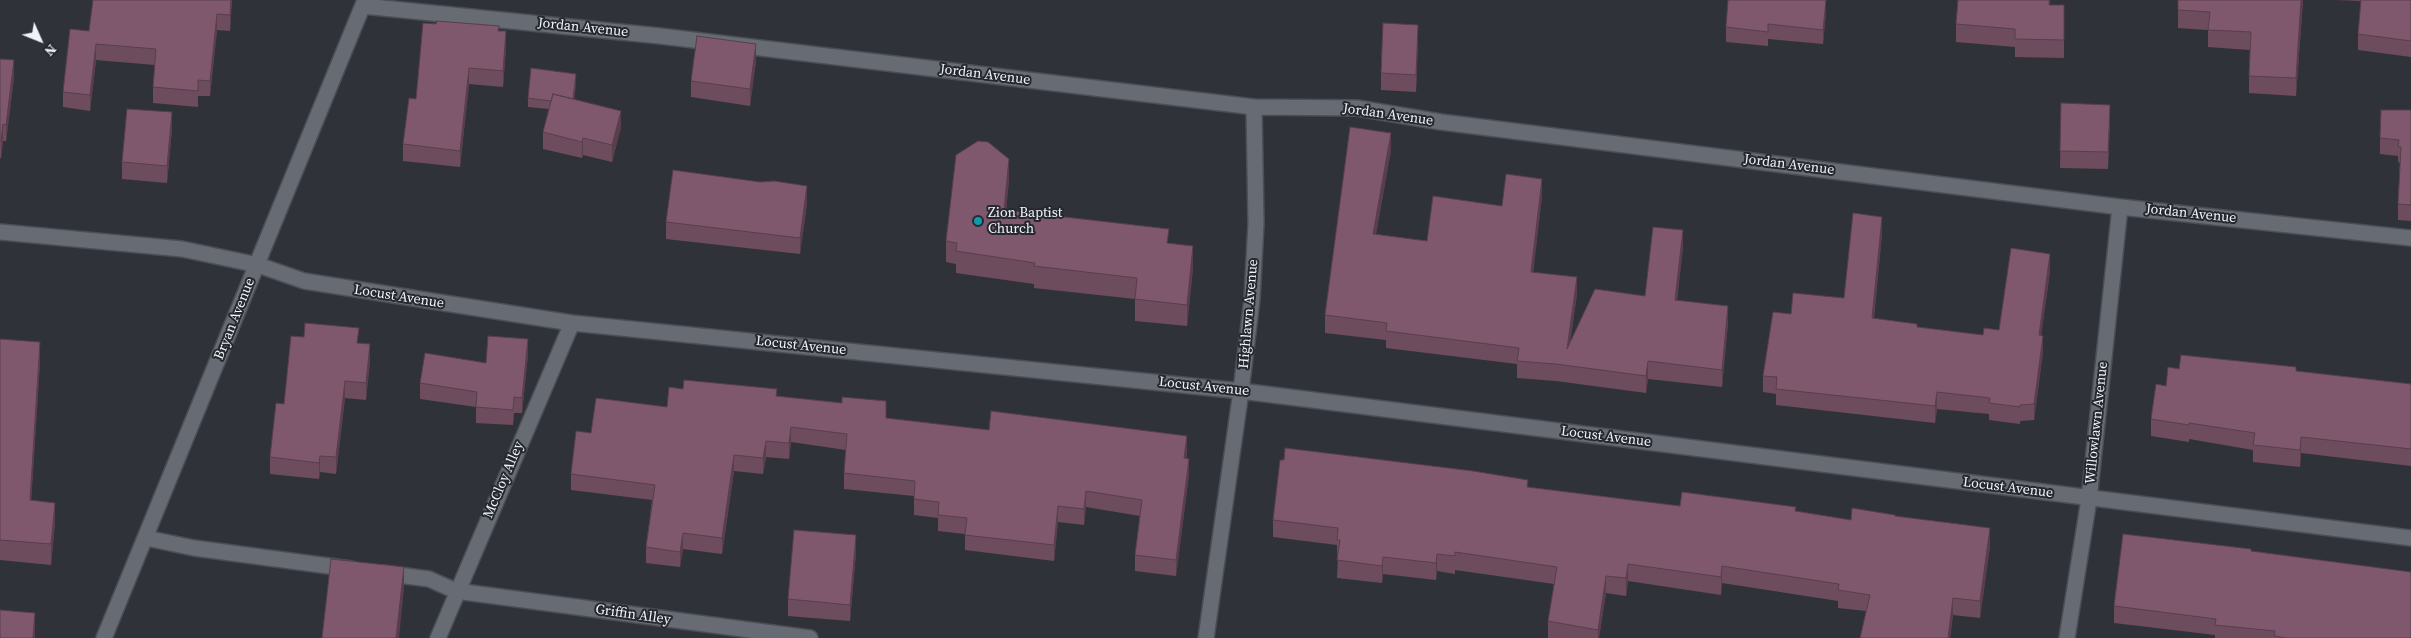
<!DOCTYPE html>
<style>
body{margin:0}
#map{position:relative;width:2411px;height:638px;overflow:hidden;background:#2f3339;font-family:"Source Serif 4",serif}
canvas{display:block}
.north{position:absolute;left:15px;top:15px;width:50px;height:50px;-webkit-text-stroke:4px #25292f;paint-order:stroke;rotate:134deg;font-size:14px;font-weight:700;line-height:20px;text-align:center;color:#f0f3f7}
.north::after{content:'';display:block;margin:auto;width:18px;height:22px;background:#f0f3f7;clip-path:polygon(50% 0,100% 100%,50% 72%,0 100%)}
</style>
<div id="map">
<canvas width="2411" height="638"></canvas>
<div class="north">N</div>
</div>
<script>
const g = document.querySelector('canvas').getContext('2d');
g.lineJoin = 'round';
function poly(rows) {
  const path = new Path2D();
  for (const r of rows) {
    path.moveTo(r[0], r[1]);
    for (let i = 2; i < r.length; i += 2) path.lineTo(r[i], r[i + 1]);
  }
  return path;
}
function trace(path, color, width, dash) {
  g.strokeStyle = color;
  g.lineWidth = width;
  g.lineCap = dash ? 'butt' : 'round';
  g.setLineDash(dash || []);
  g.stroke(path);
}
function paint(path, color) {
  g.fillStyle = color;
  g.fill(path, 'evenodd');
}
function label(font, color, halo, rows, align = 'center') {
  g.font = font + ' "Source Serif 4",serif';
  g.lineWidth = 4;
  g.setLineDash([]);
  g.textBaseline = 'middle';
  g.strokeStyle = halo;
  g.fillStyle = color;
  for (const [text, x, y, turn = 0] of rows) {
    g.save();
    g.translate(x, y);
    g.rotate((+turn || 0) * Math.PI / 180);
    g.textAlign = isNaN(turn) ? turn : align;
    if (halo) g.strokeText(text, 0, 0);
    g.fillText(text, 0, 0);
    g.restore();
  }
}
const service = poly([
 [146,538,194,548,351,569],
 [383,573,429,579,456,591]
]);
const minor = poly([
 [363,6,660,36,1254,107,1357,108,1441,122,2120,207,2411,238],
 [0,232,182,249,258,265,304,281,572,323,1241,391,2411,538],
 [456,591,810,638],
 [438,638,572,323],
 [1206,638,1241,391,1252,299,1256,223,1254,107],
 [2067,638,2089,499,2120,207]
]);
const tertiary = poly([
 [104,638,365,0]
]);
const wall = poly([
 [93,0,232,0,230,31,217,30,210,96,198,96,198,107,153,103,153,87,155,65,96,60,90,111,63,107,63,92,89,31],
 [1958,0,2050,0,2050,5,2064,5,2064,58,2015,57,2015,47,1956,42,1956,24],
 [2303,0,2296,96,2249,93,2249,76,2250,50,2208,47,2208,30,2178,28,2178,10],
 [2335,0,2411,0,2411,57,2358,50,2358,34,2361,1],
 [1826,11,1823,44,1768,39,1768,46,1726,42,1726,27],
 [499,31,506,48,503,87,469,84,460,167,403,161,403,144,416,99],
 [1418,41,1416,92,1381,90,1381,73],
 [0,59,14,77,6,141,3,141,1,158,0,158],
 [756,61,750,106,691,97,691,81],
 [576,83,574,99,621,127,612,162,583,155,582,158,543,149,543,132,549,109,528,107,528,98],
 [2061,103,2110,122,2108,169,2060,168],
 [2411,110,2411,221,2398,220,2398,204,2400,163,2398,162,2398,156,2380,154,2380,138],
 [172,129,167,183,122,179,122,162],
 [1391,150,1376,234,1427,241,1502,206,1542,196,1533,273,1577,294,1570,342,1645,296,1683,247,1677,300,1728,323,1722,387,1648,379,1646,393,1556,381,1517,378,1517,364,1386,348,1386,340,1325,333,1325,315],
 [1009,180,1006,210,1169,244,1193,268,1187,326,1135,321,1135,299,1034,288,1034,284,956,273,956,264,946,262,946,241],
 [760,182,807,203,800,254,666,239,666,222],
 [1882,234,1874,318,1917,327,1983,335,1999,330,2050,271,2041,335,2043,352,2034,420,2020,421,2020,424,1989,420,1989,414,1937,409,1935,423,1776,405,1776,394,1763,392,1763,376,1791,314,1844,298],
 [0,339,40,362,31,501,55,523,51,565,0,560],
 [359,343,370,361,366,400,345,398,336,474,320,472,319,479,270,474,270,457],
 [528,354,522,413,514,413,513,425,476,423,476,407,420,399,420,383,486,363],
 [2179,369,2296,371,2411,384,2411,466,2301,453,2300,467,2253,462,2253,450,2189,439,2189,442,2151,436,2151,419,2166,386],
 [683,389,777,396,886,418,989,430,1187,452,1186,458,1189,474,1176,576,1135,571,1135,555,1140,516,1086,507,1084,525,1058,522,1054,561,965,550,965,534,938,531,938,518,914,515,914,496,844,489,844,473,846,450,791,442,789,459,766,457,763,474,734,471,722,554,683,549,680,567,646,563,646,547,652,500,571,490,571,474,591,433,667,407],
 [1284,460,1528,487,1680,506,1796,511,1851,520,1895,516,1990,546,1980,618,1953,615,1950,638,1860,638,1866,611,1838,608,1838,601,1722,583,1721,595,1628,581,1626,596,1606,593,1599,638,1548,638,1548,621,1554,584,1455,570,1455,574,1437,571,1436,580,1383,574,1382,583,1337,578,1338,557,1337,557,1337,545,1273,537,1273,520],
 [2251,551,2411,638,2215,638,2215,635,2114,623,2114,606],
 [856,552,850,621,788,616,788,599]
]);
const shadedWall = poly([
 [231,0,232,0,230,31,230,15],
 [1826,0,1826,11,1823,44,1823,30],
 [2301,0,2303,0,2296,96,2296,78],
 [217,14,217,30,210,96,210,81],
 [1418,25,1418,41,1416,92,1416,75],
 [506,31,506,48,503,87,503,71],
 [96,44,96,60,90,111,90,95],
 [756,44,756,61,750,106,750,89],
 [14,60,14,77,6,141,6,125],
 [469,68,469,84,460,167,460,151],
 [576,74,576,83,573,112,573,103],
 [621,111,621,127,612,162,612,145],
 [172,112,172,129,167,183,167,166],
 [3,124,3,141,1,158,1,141],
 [1391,133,1391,150,1373,251,1373,234],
 [583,138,583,155,582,158,582,142],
 [1009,159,1009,180,1004,231,1004,210],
 [1542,179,1542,196,1531,289,1531,272],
 [807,186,807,203,800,254,800,238],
 [1882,217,1882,234,1872,334,1872,318],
 [1683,230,1683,247,1675,317,1675,300],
 [1193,246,1193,268,1187,326,1187,305],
 [2050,254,2050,271,2039,352,2039,335],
 [1577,277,1577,294,1567,366,1567,349],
 [1728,306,1728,323,1722,387,1722,370],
 [2043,336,2043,352,2034,420,2034,404],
 [528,339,528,354,522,413,522,398],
 [40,342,40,362,30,521,30,500],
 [370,344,370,361,366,400,366,383],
 [1648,361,1648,379,1646,393,1646,376],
 [345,381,345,398,336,474,336,457],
 [1937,392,1937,409,1935,423,1935,406],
 [791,427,791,442,789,459,789,443],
 [1187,436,1187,452,1184,474,1184,458],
 [2301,437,2301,453,2300,467,2300,450],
 [766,441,766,457,763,474,763,458],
 [734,455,734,471,722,554,722,538],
 [320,456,320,472,319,479,319,463],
 [1189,459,1189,474,1176,576,1176,560],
 [1086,491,1086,507,1084,525,1084,509],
 [55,503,55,523,51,565,51,544],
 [1058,506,1058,522,1054,561,1054,545],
 [1990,528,1990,546,1980,618,1980,601],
 [683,533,683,549,680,567,680,552],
 [856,535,856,552,850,621,850,605],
 [1437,554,1437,571,1436,580,1436,563],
 [1383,557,1383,574,1382,583,1382,566],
 [1628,564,1628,581,1626,596,1626,578],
 [1722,566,1722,583,1721,595,1721,577],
 [404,567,404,589,399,638,396,638],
 [1606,576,1606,593,1599,638,1598,638,1598,630],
 [1953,598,1953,615,1950,638,1948,638],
 [35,613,35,638,33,638]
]);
const building = poly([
 [93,0,231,0,230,15,217,14,210,81,198,80,198,91,153,87,156,49,96,44,90,95,63,92,70,29,89,31,93,0],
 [1728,0,1826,0,1823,30,1768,24,1768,32,1726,27,1728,0],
 [1958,0,2049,0,2049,5,2064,5,2064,40,2015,39,2015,29,1956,24,1958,0],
 [2178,0,2301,0,2296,78,2249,76,2251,32,2208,30,2210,12,2178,10,2178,0],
 [2361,0,2411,0,2411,41,2358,34,2361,0],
 [437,21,499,26,498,31,506,31,503,71,469,68,460,151,403,144,409,98,416,99,423,23,436,24,437,21],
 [1383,23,1418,25,1416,75,1381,73,1383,23],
 [697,36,756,44,750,89,691,81,697,36],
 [0,59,14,60,6,125,3,124,1,141,0,141,0,59],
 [531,68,576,74,573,99,553,94,551,101,528,98,531,68],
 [553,94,621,111,612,145,583,138,582,142,543,132,553,94],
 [2061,103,2110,105,2108,152,2060,151,2061,103],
 [127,109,172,112,167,166,122,162,127,109],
 [2381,110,2411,110,2411,205,2398,204,2401,147,2398,146,2399,140,2380,138,2381,110],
 [1350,127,1391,133,1373,234,1427,241,1433,196,1502,206,1506,174,1542,179,1531,272,1577,277,1567,349,1595,289,1645,296,1653,227,1683,230,1675,300,1728,306,1722,370,1648,361,1646,376,1556,364,1517,361,1519,348,1386,331,1387,323,1325,315,1350,127],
 [978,141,988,142,1009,159,1004,210,1169,229,1167,243,1193,246,1187,305,1135,299,1137,278,1034,266,1035,263,956,251,957,243,946,241,956,155,978,141],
 [673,170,760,182,774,181,807,186,800,238,666,222,673,170],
 [1853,213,1882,217,1872,318,1917,324,1917,327,1983,335,1984,328,1999,330,2011,248,2050,254,2039,335,2043,336,2034,404,2020,405,2020,407,1989,403,1990,398,1937,392,1935,406,1776,389,1777,377,1763,376,1773,312,1791,314,1793,293,1844,298,1853,213],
 [305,323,359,328,357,343,370,344,366,383,345,381,336,457,320,456,319,463,270,457,276,403,284,404,291,336,304,337,305,323],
 [488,336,528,339,522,398,514,397,513,410,476,407,477,392,420,383,425,353,486,363,488,336],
 [0,339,40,342,30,500,55,503,51,544,0,540,0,339],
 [2181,355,2296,367,2296,371,2411,384,2411,449,2301,437,2300,450,2253,445,2255,433,2189,423,2189,425,2151,419,2156,384,2166,386,2168,367,2179,369,2181,355],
 [684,380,777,389,776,396,842,403,842,397,886,401,886,418,989,430,991,411,1187,436,1184,458,1189,459,1176,560,1135,555,1142,500,1086,491,1084,509,1058,506,1054,545,965,535,967,518,938,515,939,502,914,499,915,481,844,473,847,434,791,427,789,443,766,441,763,458,734,455,722,538,683,533,680,552,646,547,655,485,571,474,576,431,591,433,596,398,667,407,669,387,683,389,684,380],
 [1285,448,1473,471,1528,480,1527,487,1680,506,1682,492,1796,507,1795,511,1851,520,1852,508,1895,515,1895,516,1990,528,1980,601,1953,598,1948,638,1860,638,1870,595,1838,590,1839,584,1722,566,1721,577,1628,564,1626,578,1606,576,1598,630,1548,621,1557,567,1455,552,1455,556,1437,554,1436,563,1383,557,1382,566,1337,560,1340,540,1337,540,1338,528,1273,520,1280,460,1284,460,1285,448],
 [794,530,856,535,850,605,788,599,794,530],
 [2123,534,2251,549,2251,551,2411,572,2411,638,2287,638,2274,636,2275,631,2215,625,2216,619,2114,606,2123,534],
 [331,559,404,567,396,638,322,638,331,559],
 [0,610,35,613,33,638,0,638,0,610]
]);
const markers = [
 [978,221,5,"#0f9aa8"]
];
const streetNames = [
 ["Jordan Avenue",583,28,6],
 ["Jordan Avenue",985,75,7],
 ["Jordan Avenue",1388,115,8],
 ["Jordan Avenue",1789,165,7],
 ["Jordan Avenue",2191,214,6],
 ["Locust Avenue",399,297,9],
 ["Highlawn Avenue",1249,314,-85],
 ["Bryan Avenue",235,319,-68],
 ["Locust Avenue",801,346,6],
 ["Locust Avenue",1204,387,6],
 ["Willowlawn Avenue",2097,423,-84],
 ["Locust Avenue",1606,437,7],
 ["McCloy Alley",504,480,-67],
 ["Locust Avenue",2008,488,7],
 ["Griffin Alley",633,615,8]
];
const poiNames = [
 ["Zion Baptist",988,213],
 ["Church",988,229]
];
trace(service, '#4b4e54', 18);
trace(minor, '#4b4e54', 18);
trace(tertiary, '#4b4e54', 18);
trace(service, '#676b73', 15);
trace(minor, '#676b73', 15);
trace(tertiary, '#676b73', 15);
paint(wall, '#6d4c5e');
paint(shadedWall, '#593e4c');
paint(building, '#7f586d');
trace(building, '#593e4c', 1);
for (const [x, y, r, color] of markers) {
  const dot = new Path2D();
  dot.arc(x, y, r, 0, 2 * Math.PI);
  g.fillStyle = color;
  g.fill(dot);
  trace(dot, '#25292f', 2);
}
label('14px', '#f0f3f7', '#25292f', streetNames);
label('14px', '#f0f3f7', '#25292f', poiNames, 'left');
</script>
